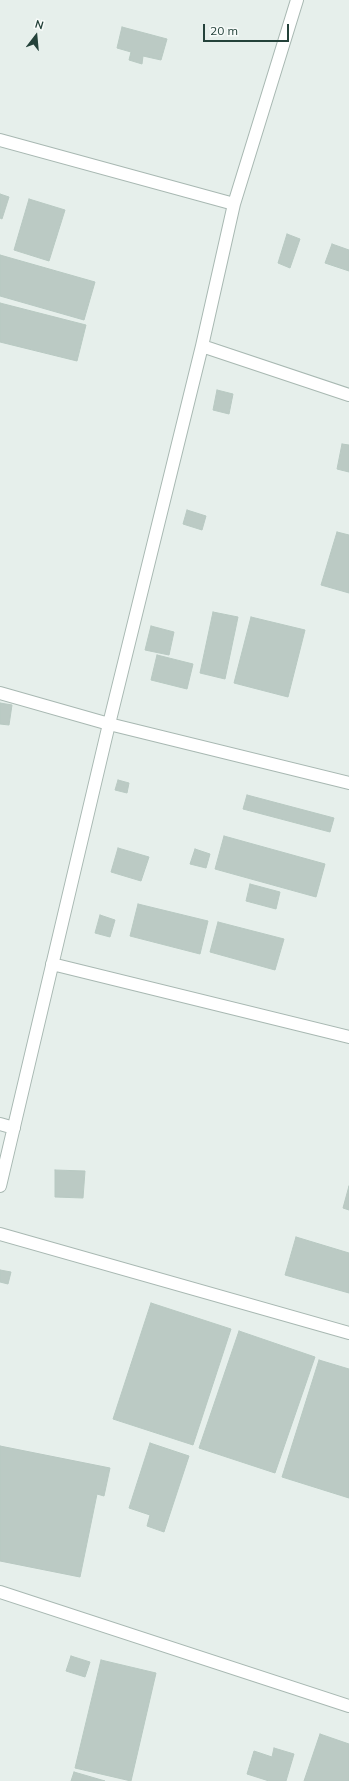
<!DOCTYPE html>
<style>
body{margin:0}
#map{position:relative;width:349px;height:1781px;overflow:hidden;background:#e6efeb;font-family:Mulish,sans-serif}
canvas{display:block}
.north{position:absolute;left:16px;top:16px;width:40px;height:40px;-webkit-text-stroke:3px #f7fbf9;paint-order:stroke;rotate:16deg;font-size:11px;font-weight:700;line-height:16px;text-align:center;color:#24423a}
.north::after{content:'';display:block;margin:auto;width:14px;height:18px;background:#24423a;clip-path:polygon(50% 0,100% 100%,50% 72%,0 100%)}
.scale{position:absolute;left:203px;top:24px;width:86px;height:18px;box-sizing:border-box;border:2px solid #24423a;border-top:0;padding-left:5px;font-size:12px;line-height:14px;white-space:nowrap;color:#24423a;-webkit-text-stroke:3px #f7fbf9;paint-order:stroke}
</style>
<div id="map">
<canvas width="349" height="1781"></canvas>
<div class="north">N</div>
<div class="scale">20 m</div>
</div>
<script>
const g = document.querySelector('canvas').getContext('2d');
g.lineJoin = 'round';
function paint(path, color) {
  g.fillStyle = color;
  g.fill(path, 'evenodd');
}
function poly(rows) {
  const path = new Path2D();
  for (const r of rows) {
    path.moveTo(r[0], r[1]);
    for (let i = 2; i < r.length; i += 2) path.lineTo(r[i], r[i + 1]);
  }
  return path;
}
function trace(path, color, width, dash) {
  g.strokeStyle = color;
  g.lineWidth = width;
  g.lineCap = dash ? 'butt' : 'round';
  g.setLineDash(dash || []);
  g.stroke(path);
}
const building = poly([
 [122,27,167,39,161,60,143,56,142,64,129,60,131,52,117,48,122,27],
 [0,194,9,197,2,219,0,218,0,194],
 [29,199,65,210,49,261,14,250,29,199],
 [287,234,300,239,290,268,278,263,287,234],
 [332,244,349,250,349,271,325,263,332,244],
 [0,255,95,282,84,320,0,296,0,255],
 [0,303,86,325,77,361,0,342,0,303],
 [217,390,233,394,229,414,213,410,217,390],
 [342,444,349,445,349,472,337,469,342,444],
 [187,510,206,516,202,530,183,524,187,510],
 [337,532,349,535,349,593,321,585,337,532],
 [213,612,238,617,225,679,200,673,213,612],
 [251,617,305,630,288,697,234,683,251,617],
 [151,626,174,632,169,655,145,650,151,626],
 [157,655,193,664,187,689,151,680,157,655],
 [0,703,12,705,9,725,0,724,0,703],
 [118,780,129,783,127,793,115,790,118,780],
 [247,795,334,818,330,832,243,809,247,795],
 [224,836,325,864,316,897,215,869,224,836],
 [118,848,149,857,141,881,111,872,118,848],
 [195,849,210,854,206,868,190,864,195,849],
 [250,884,280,892,276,909,246,901,250,884],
 [138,904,208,921,200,954,130,936,138,904],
 [100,915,115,920,110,937,95,933,100,915],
 [218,922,284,939,275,970,210,952,218,922],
 [55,1170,85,1171,83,1198,55,1197,55,1170],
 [349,1186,349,1210,343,1208,349,1186],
 [296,1237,349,1253,349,1293,285,1275,296,1237],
 [0,1270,11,1272,8,1284,0,1282,0,1270],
 [151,1303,231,1329,193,1445,113,1419,151,1303],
 [239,1331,315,1357,275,1473,199,1448,239,1331],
 [319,1360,349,1369,349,1498,282,1477,319,1360],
 [150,1443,189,1456,164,1532,147,1526,150,1515,129,1508,150,1443],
 [0,1446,110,1468,104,1496,97,1494,80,1577,0,1561,0,1446],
 [71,1656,90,1662,85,1677,66,1671,71,1656],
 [101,1660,156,1673,131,1781,75,1768,101,1660],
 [320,1734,349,1744,349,1781,304,1781,320,1734],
 [274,1748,294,1754,286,1781,269,1781,247,1774,254,1751,272,1757,274,1748],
 [74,1772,105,1781,71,1781,74,1772]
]);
const minor = poly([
 [0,140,234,204],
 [202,346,349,395],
 [0,693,109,724,349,783],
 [52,964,349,1037],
 [0,1124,14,1128],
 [0,1186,109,724,202,346,234,204,297,0],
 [0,1234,349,1333],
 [0,1592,349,1706]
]);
paint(building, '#bbcac4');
trace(building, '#b8c9c2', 1);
trace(minor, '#a8b8b2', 14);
trace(minor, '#fff', 12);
</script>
